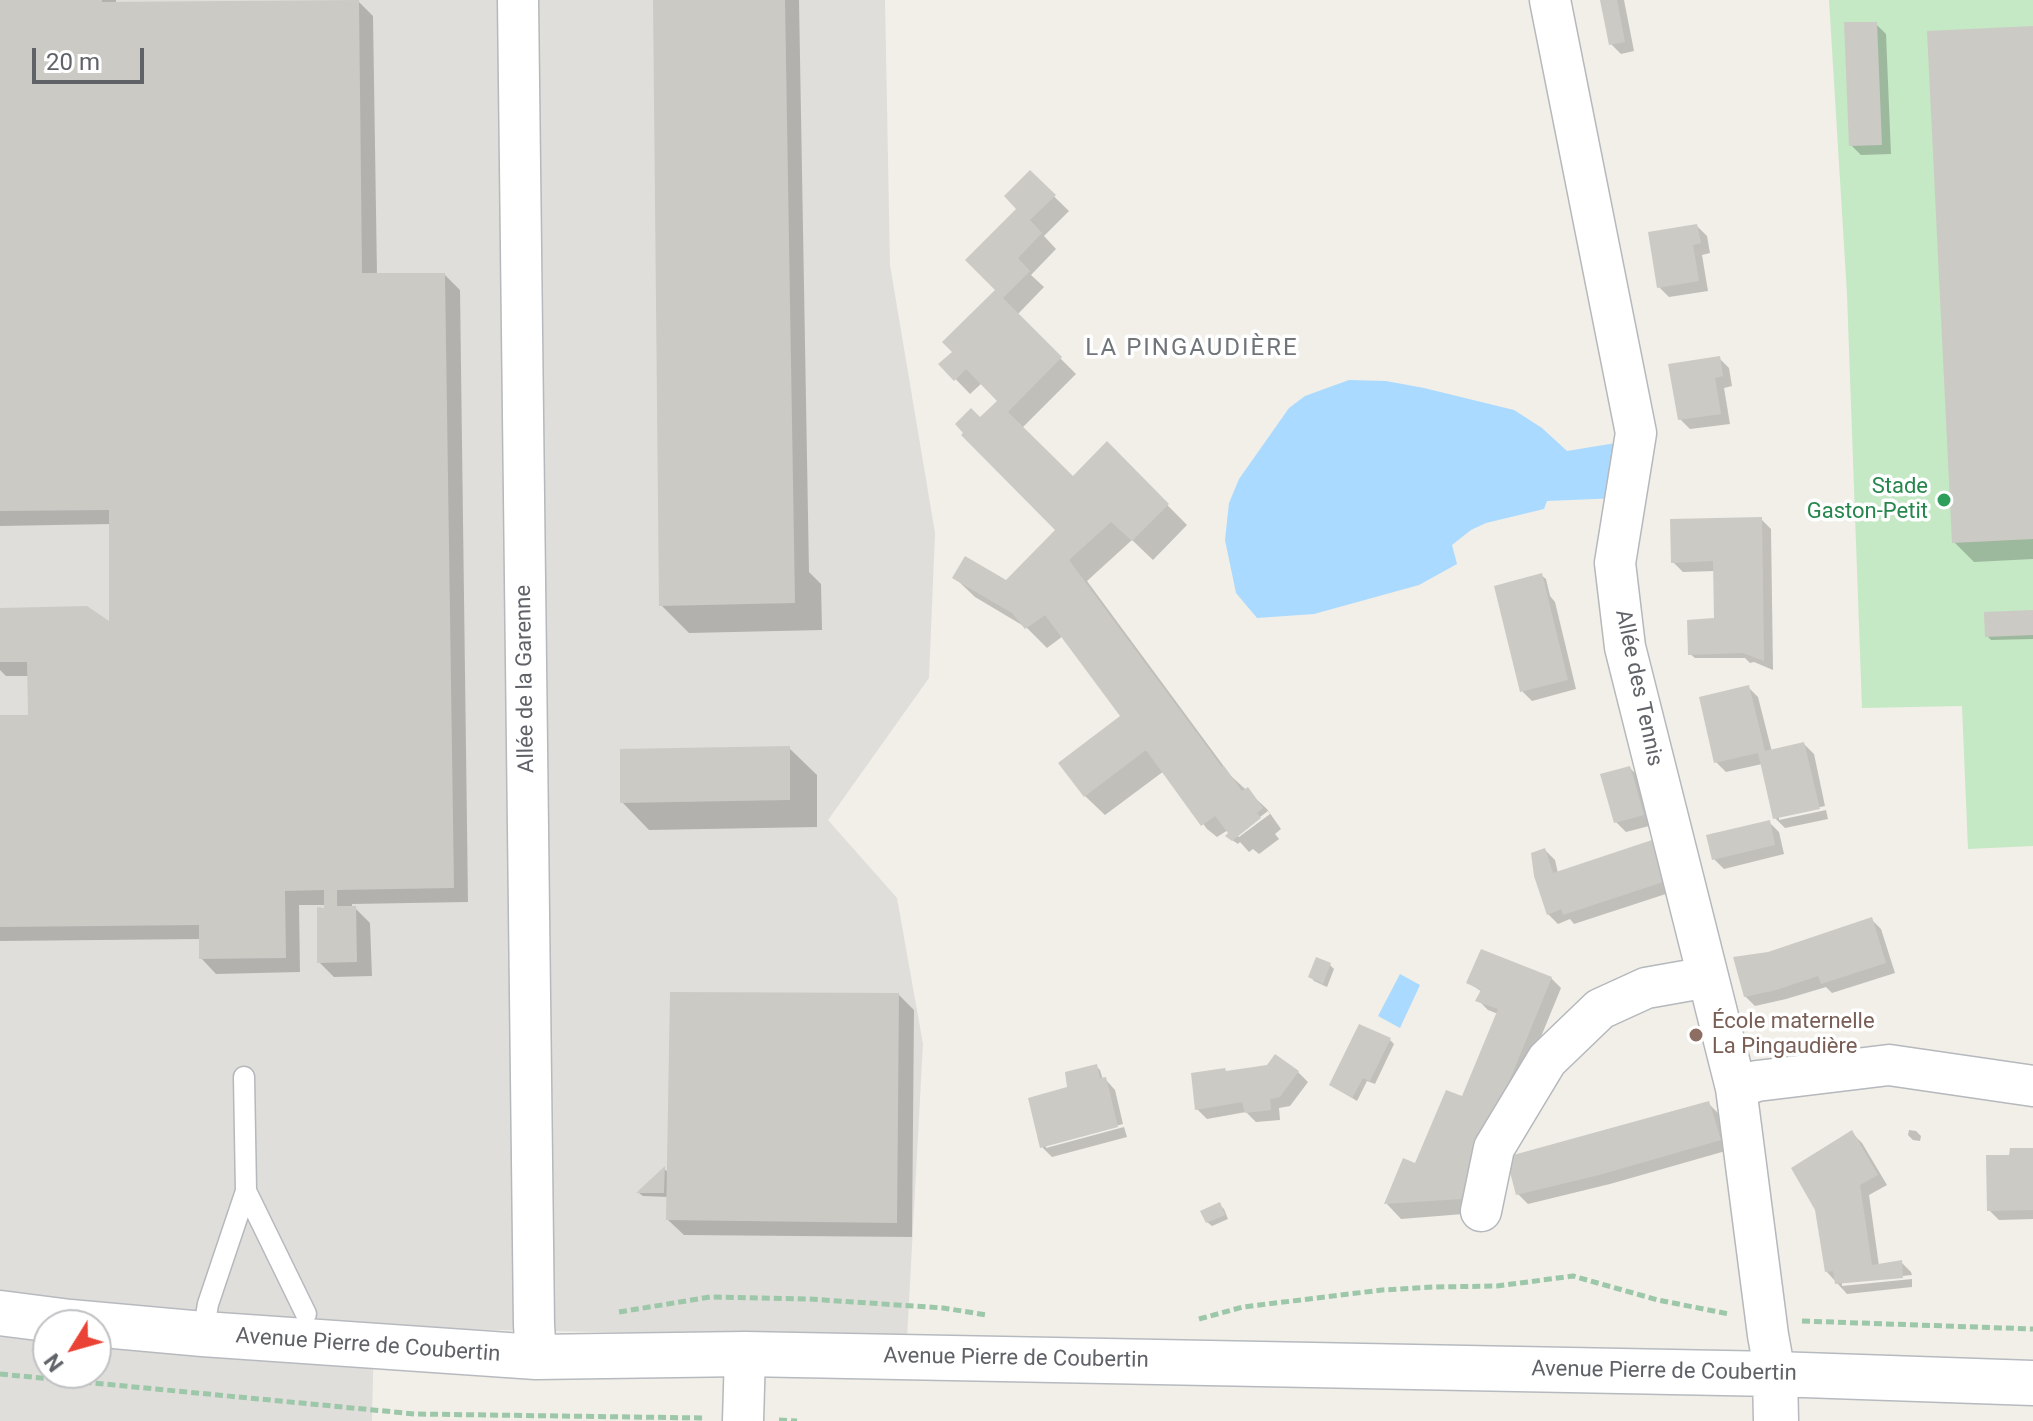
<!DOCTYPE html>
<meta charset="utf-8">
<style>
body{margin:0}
#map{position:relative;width:2033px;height:1421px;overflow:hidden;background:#f1efe8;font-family:Roboto,sans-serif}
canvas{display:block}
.north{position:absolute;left:32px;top:1309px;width:80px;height:80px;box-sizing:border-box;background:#fff;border:2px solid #bfc1c3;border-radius:50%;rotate:233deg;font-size:22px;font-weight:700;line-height:32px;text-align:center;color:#5f6368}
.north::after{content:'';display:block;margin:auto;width:28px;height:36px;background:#ea4335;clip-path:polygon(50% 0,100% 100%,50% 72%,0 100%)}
.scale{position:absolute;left:32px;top:48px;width:112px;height:36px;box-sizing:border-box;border:4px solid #5f6368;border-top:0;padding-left:10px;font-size:24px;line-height:28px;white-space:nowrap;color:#5f6368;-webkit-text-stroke:6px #fff;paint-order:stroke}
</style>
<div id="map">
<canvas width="2033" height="1421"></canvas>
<div class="north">N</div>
<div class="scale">20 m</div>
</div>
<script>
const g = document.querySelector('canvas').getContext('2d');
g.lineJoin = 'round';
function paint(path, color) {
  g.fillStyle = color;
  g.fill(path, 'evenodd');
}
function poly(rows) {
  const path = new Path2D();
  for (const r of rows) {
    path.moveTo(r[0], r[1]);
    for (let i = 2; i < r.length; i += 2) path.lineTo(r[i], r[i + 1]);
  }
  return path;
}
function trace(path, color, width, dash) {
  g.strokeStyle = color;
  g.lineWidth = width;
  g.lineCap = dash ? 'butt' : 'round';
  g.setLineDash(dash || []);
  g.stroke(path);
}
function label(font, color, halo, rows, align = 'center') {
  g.font = font + ' Roboto,sans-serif';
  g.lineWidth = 7;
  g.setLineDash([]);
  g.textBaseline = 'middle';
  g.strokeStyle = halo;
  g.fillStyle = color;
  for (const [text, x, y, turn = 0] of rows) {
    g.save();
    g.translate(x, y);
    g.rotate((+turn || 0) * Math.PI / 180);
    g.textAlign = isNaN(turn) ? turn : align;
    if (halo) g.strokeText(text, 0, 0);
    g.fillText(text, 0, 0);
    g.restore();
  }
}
const industrial = poly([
 [0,0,885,0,890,265,935,533,929,678,828,820,897,898,923,1044,907,1338,445,1329,374,1332,372,1421,0,1421],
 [48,1325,96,1325,96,1373,48,1373]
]);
const green = poly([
 [1829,0,2033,0,2033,846,1968,849,1962,706,1862,708,1847,294]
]);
const water = poly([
 [1349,380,1386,381,1424,388,1514,410,1542,428,1567,451,1628,441,1618,498,1547,501,1544,509,1486,523,1471,530,1452,545,1457,564,1419,585,1314,614,1257,618,1236,593,1225,540,1229,503,1239,479,1289,408,1305,396],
 [1400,974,1420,985,1400,1028,1378,1016]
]);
const shadow = poly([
 [0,0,116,0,116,4,358,1,373,16,377,275,445,275,460,290,468,902,352,904,352,908,355,908,370,923,372,976,334,977,319,962,326,905,299,905,300,972,216,974,201,958,201,939,0,941,0,717,30,717,29,676,6,676,0,670,0,610,111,625,111,524,0,526],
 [655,0,799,0,809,572,821,584,822,630,689,633,661,605],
 [1602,0,1624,0,1634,51,1621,54,1611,44],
 [1876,24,1886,34,1891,154,1861,155,1851,145],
 [2033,28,2033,559,1974,562,1954,542],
 [1030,173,1069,211,1044,236,1056,249,1031,275,1044,287,1017,315,1076,374,1022,428,1073,479,1107,444,1187,525,1153,560,1132,540,1087,581,1231,776,1267,809,1281,829,1275,834,1279,839,1259,854,1253,849,1249,852,1240,842,1238,844,1232,840,1231,834,1228,830,1217,837,1207,829,1164,771,1105,815,1085,796,1123,717,1063,636,1047,648,1027,628,975,597,955,578,1006,582,1058,530,980,420,1000,401,982,383,970,394,941,364,954,352,998,290],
 [1268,811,1270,814,1239,837,1236,835],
 [1697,226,1707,236,1710,253,1702,255,1708,291,1669,297,1659,287],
 [1719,358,1729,368,1732,386,1724,388,1730,424,1690,429,1680,419],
 [1761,519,1771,529,1773,670,1754,662,1750,663,1745,658,1695,658,1690,654,1716,620,1715,571,1683,572,1673,562],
 [1541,575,1546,579,1550,596,1555,602,1576,689,1532,701,1522,691],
 [2033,612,2033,639,1991,640,1987,636],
 [1748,687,1758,697,1772,752,1804,744,1814,754,1825,806,1779,816,1779,820,1826,810,1828,819,1785,828,1775,818,1762,764,1726,772,1716,762],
 [789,748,817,775,817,827,649,830,622,802],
 [1630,768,1640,778,1653,825,1626,832,1616,822],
 [1769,822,1779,832,1784,854,1724,869,1714,859],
 [1652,842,1662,852,1675,891,1574,924,1570,919,1558,924,1548,914,1545,850,1555,860,1558,873],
 [1871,919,1881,929,1895,973,1832,993,1826,987,1786,999,1755,1006,1745,996,1769,954],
 [1329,964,1334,969,1327,987,1314,981,1310,976],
 [1551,978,1561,988,1504,1127,1476,1213,1401,1219,1387,1204,1404,1161,1416,1165,1463,1099,1498,1014,1488,1010,1478,1000,1482,992,1469,983],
 [899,995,914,1010,912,1237,684,1235,668,1220,669,1197,643,1196,639,1193,664,1169,669,1173],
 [1390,1040,1394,1044,1375,1084,1367,1081,1357,1101,1331,1085],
 [1276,1057,1298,1072,1308,1082,1290,1106,1279,1108,1280,1120,1256,1122,1246,1112,1207,1119,1197,1109,1228,1073,1268,1067],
 [1096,1066,1100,1070,1103,1080,1106,1080,1115,1090,1123,1124,1046,1144,1046,1148,1124,1127,1127,1137,1052,1157,1042,1147,1071,1089],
 [1708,1103,1718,1113,1729,1150,1610,1184,1528,1204,1518,1194],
 [1909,1130,1916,1131,1921,1136,1920,1141,1913,1140,1908,1135],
 [1852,1133,1862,1143,1887,1185,1869,1195,1879,1266,1901,1262,1911,1272,1912,1275,1842,1282,1842,1286,1912,1279,1912,1287,1847,1294,1827,1272],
 [2033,1150,2033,1219,1999,1220,1989,1210,2011,1157],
 [1219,1204,1224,1209,1228,1219,1212,1226,1207,1222]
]);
const building = poly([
 [0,0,102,0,102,2,359,0,362,273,445,273,454,888,337,890,337,906,356,906,357,962,317,963,317,907,324,908,324,890,285,891,286,958,199,959,199,925,0,927,0,715,28,715,27,662,0,662,0,608,87,606,109,621,109,510,0,511],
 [653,0,785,0,795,603,659,606],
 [1600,0,1617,0,1625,42,1609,45],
 [1844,22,1877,22,1882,145,1849,146],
 [2033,26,2033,539,1952,543,1927,31],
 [1030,170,1056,195,1030,220,1042,233,1018,258,1030,271,1003,298,1062,357,1008,412,1073,476,1107,441,1169,504,1132,541,1111,522,1069,560,1222,767,1224,766,1242,791,1248,787,1263,808,1257,813,1261,818,1232,841,1225,836,1228,833,1215,816,1201,826,1146,750,1084,797,1058,763,1120,716,1045,615,1025,629,1012,613,952,578,965,556,1006,580,1055,530,961,435,963,433,955,424,971,408,980,417,997,401,966,369,954,381,938,364,952,352,942,342,995,290,965,260,1016,209,1004,196],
 [1697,224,1701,243,1693,245,1699,281,1657,288,1648,232],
 [1720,356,1723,376,1715,378,1721,414,1678,420,1668,364],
 [1762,517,1764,661,1743,653,1688,655,1687,620,1714,618,1713,561,1671,563,1670,519],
 [1542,573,1568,680,1520,692,1494,586],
 [2033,610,2033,635,1985,637,1984,612],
 [1749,685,1765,751,1804,742,1820,809,1773,819,1758,753,1714,763,1699,697],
 [790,746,790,800,620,803,620,749],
 [1630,766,1644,815,1614,823,1600,774],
 [1770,820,1775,845,1712,860,1706,835],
 [1652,840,1666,881,1563,915,1561,909,1547,915,1534,876,1531,853,1545,848,1553,873],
 [1872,917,1886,963,1821,984,1818,976,1776,990,1744,997,1733,957,1768,952],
 [1481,949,1552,977,1461,1199,1384,1204,1403,1158,1415,1163,1446,1090,1462,1096,1498,1009,1475,1001,1481,990,1466,983],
 [1316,957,1331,963,1323,984,1308,977],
 [670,992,899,993,897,1223,666,1220],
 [1359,1024,1391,1038,1370,1081,1363,1078,1352,1098,1329,1085],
 [1275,1054,1299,1071,1280,1097,1270,1099,1271,1110,1245,1113,1242,1102,1195,1110,1191,1073,1225,1068,1226,1071,1267,1065],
 [1097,1064,1100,1078,1106,1077,1118,1127,1040,1148,1028,1098,1067,1087,1065,1072],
 [1709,1101,1721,1140,1599,1175,1516,1195,1506,1157],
 [1852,1130,1878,1175,1860,1185,1872,1265,1902,1260,1903,1278,1835,1284,1833,1271,1825,1272,1815,1210,1791,1168],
 [2010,1148,2033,1148,2033,1210,1987,1211,1986,1155,2009,1155],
 [665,1166,664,1193,636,1193],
 [1220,1202,1225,1215,1206,1223,1200,1211]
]);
const path = poly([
 [619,1312,710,1297,809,1299,943,1308,987,1315],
 [1199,1319,1243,1307,1382,1290,1434,1287,1497,1286,1573,1276,1658,1300,1729,1314],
 [1802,1321,2033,1329],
 [0,1374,415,1414,705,1418],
 [779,1420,797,1421]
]);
const lane = poly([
 [246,1191,306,1314],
 [203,1334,208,1304,246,1191,244,1077]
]);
const street = poly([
 [518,0,534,1325,536,1357],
 [1550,0,1636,433,1615,563,1625,647,1736,1088,1768,1335,1775,1374],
 [1736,1088,1757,1081,1889,1065,2033,1086],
 [1481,1211,1494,1148,1547,1060,1600,1009,1646,988,1708,977],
 [743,1421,745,1354]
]);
const secondary = poly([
 [0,1313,70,1322,203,1334,536,1357,745,1354,1775,1374,2033,1383],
 [1775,1374,1776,1421]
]);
const markers = [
 [1944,500,8,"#2e9e5b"],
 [1696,1035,8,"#8d6e63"]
];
const leisureNames = [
 ["Stade",1928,487],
 ["Gaston-Petit",1928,512]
];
const streetNames = [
 ["Allée de la Garenne",526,679,-91],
 ["Allée des Tennis",1638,688,78],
 ["Avenue Pierre de Coubertin",368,1346,4],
 ["Avenue Pierre de Coubertin",1016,1359,1],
 ["Avenue Pierre de Coubertin",1664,1372,1]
];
const educationNames = [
 ["École maternelle",1712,1022],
 ["La Pingaudière",1712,1047]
];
const neighbourhoodNames = [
 ["LA PINGAUDIÈRE",1192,349]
];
paint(industrial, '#e0deda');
paint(green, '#c5e8c5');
paint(water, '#aadaff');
paint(shadow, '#0003');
paint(building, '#cccac5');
trace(lane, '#b5b8bc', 23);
trace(street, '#b5b8bc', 43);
trace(secondary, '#b6babf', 47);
trace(path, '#9cc7a9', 5, [8, 4]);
trace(lane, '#fff', 20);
trace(street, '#fff', 40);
trace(secondary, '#fff', 44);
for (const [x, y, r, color] of markers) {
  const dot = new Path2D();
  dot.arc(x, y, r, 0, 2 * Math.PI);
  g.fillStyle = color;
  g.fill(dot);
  trace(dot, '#fff', 3);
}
label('22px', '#27864d', '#fff', leisureNames, 'right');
label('22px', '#5f6368', '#fff', streetNames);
label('22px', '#785e54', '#fff', educationNames, 'left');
g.letterSpacing = '2px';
label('24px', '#70757a', '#fff', neighbourhoodNames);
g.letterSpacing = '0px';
</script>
